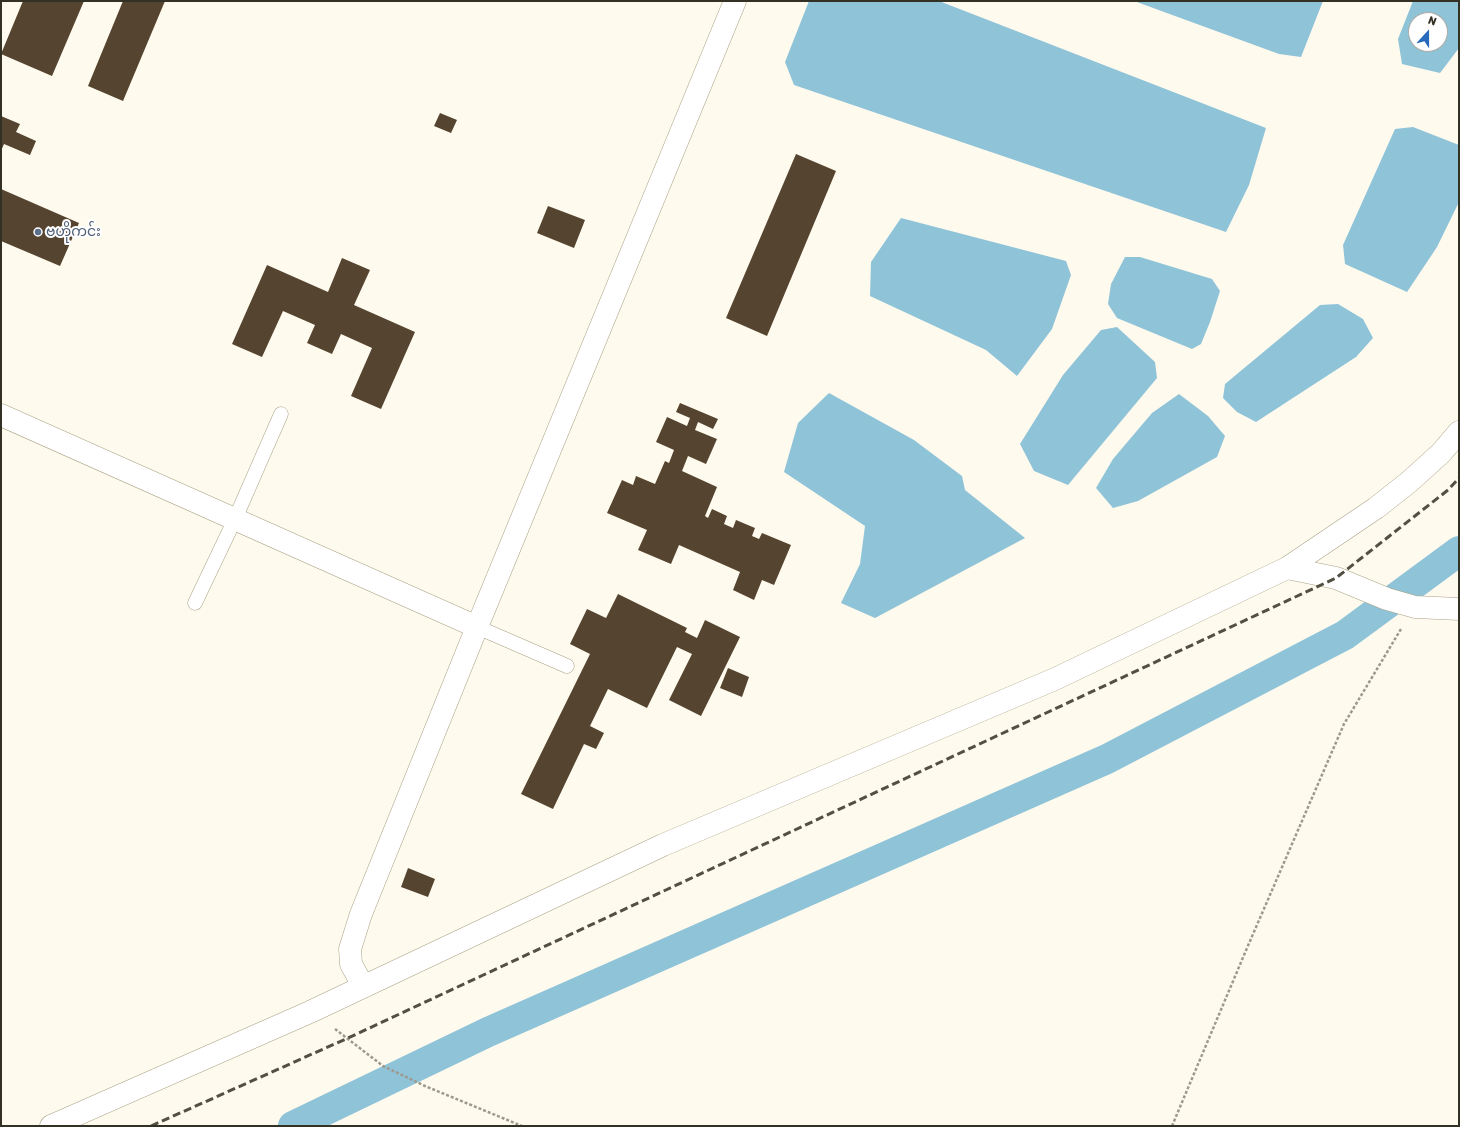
<!DOCTYPE html>
<meta charset="utf-8">
<style>
body{margin:0}
#map{position:relative;width:1460px;height:1127px;overflow:hidden;background:#fefaee;font-family:Rubik,sans-serif}
canvas{display:block}
.frame{position:absolute;inset:0;border:2px solid #333024;pointer-events:none}
.north{position:absolute;left:1408px;top:12px;width:40px;height:40px;box-sizing:border-box;background:#fff;border:1px solid #adaca7;border-radius:50%;rotate:21deg;font-size:11px;font-weight:700;line-height:16px;text-align:center;color:#333024}
.north::after{content:'';display:block;margin:auto;width:14px;height:18px;background:#2769ba;clip-path:polygon(50% 0,100% 100%,50% 72%,0 100%)}
</style>
<div id="map">
<canvas width="1460" height="1127"></canvas>
<div class="frame"></div>
<div class="north">N</div>
</div>
<script>
const g = document.querySelector('canvas').getContext('2d');
g.lineJoin = 'round';
function paint(path, color) {
  g.fillStyle = color;
  g.fill(path, 'evenodd');
}
function poly(rows) {
  const path = new Path2D();
  for (const r of rows) {
    path.moveTo(r[0], r[1]);
    for (let i = 2; i < r.length; i += 2) path.lineTo(r[i], r[i + 1]);
  }
  return path;
}
function trace(path, color, width, dash) {
  g.strokeStyle = color;
  g.lineWidth = width;
  g.lineCap = dash ? 'butt' : 'round';
  g.setLineDash(dash || []);
  g.stroke(path);
}
function label(font, color, halo, rows, align = 'center') {
  g.font = font + ' Rubik,"Noto Sans Myanmar",sans-serif';
  g.lineWidth = 4;
  g.setLineDash([]);
  g.textBaseline = 'middle';
  g.strokeStyle = halo;
  g.fillStyle = color;
  for (const [text, x, y, turn = 0] of rows) {
    g.save();
    g.translate(x, y);
    g.rotate((+turn || 0) * Math.PI / 180);
    g.textAlign = isNaN(turn) ? turn : align;
    if (halo) g.strokeText(text, 0, 0);
    g.fillText(text, 0, 0);
    g.restore();
  }
}
const water = poly([
 [809,1,939,1,1266,128,1249,185,1226,232,794,85,785,62],
 [1134,1,1323,1,1301,57,1279,54],
 [1413,1,1459,1,1459,48,1440,73,1402,64,1398,39],
 [1416,20,1440,20,1440,44,1416,44],
 [1413,127,1459,145,1459,202,1437,247,1407,292,1345,264,1343,245,1395,129],
 [901,218,1066,261,1071,275,1052,329,1017,376,986,350,870,296,871,262],
 [1125,257,1140,257,1212,279,1220,291,1210,322,1201,344,1192,349,1117,318,1108,304,1111,284],
 [1338,304,1363,319,1373,338,1356,357,1256,422,1237,412,1223,398,1225,384,1320,305],
 [1117,327,1155,362,1157,378,1068,485,1034,471,1020,444,1063,375,1101,330],
 [829,393,914,440,962,476,965,490,1025,538,875,618,841,603,860,564,865,526,784,472,798,423],
 [1179,394,1208,416,1225,436,1217,457,1138,501,1113,508,1096,488,1113,459,1152,413]
]);
const canal = poly([
 [293,1126,488,1032,1107,759,1345,635,1459,551]
]);
const building = poly([
 [23,1,84,1,52,76,1,54],
 [123,1,165,1,123,101,88,86],
 [440,113,457,120,451,133,434,126],
 [1,116,20,124,16,132,36,141,30,155,4,144,1,151],
 [796,154,836,171,767,336,726,318],
 [1,189,79,223,60,266,1,241],
 [548,206,585,220,574,248,537,233],
 [342,258,370,270,354,305,415,332,381,409,351,396,372,348,341,334,332,354,307,343,315,325,283,311,262,357,232,344,267,265,328,292],
 [680,403,718,419,713,429,698,422,695,430,717,439,706,464,688,456,682,471,717,487,705,516,708,518,712,509,727,516,724,524,733,528,736,520,755,528,752,536,759,539,762,533,791,545,774,585,762,580,754,600,733,590,740,572,679,545,671,564,638,550,647,530,607,513,622,480,633,485,636,476,655,484,665,461,669,463,674,450,656,442,667,417,687,426,690,418,676,412],
 [618,594,687,628,685,632,697,638,705,620,740,637,701,716,669,700,692,654,677,647,647,708,608,689,590,726,604,733,596,749,584,744,553,809,521,794,590,654,570,644,587,609,606,618],
 [728,668,749,677,742,697,720,688],
 [408,868,435,879,428,897,401,887]
]);
const path = poly([
 [335,1029,383,1066,425,1086,522,1126],
 [1172,1126,1247,948,1344,724,1401,629]
]);
const lane = poly([
 [195,603,235,519,281,414],
 [477,627,567,666]
]);
const street = poly([
 [1,415,477,627],
 [1287,568,1336,578,1387,599,1415,607,1459,609],
 [363,986,351,964,350,949,361,914,477,627,735,1],
 [51,1126,310,1012,663,845,1055,679,1287,568,1376,508,1409,482,1441,453,1459,432]
]);
const rail = poly([
 [151,1126,348,1038,1336,578,1448,490,1459,478]
]);
const markers = [
 [38,232,4,"#5c6f8a"]
];
const serviceNames = [
 ["ဗဟိုကင်း",46,232]
];
paint(water, '#8fc3d8');
trace(canal, '#8fc3d8', 30);
paint(building, '#55442f');
trace(lane, '#aaa285', 15);
trace(street, '#aaa285', 23);
trace(path, '#9d998d', 2.5, [3, 2]);
trace(lane, '#fff', 14);
trace(street, '#fff', 22);
trace(rail, '#524f43', 3, [8, 4]);
for (const [x, y, r, color] of markers) {
  const dot = new Path2D();
  dot.arc(x, y, r, 0, 2 * Math.PI);
  g.fillStyle = color;
  g.fill(dot);
  trace(dot, '#fff', 1.5);
}
label('14px', '#4e5e75', '#fff', serviceNames, 'left');
</script>
